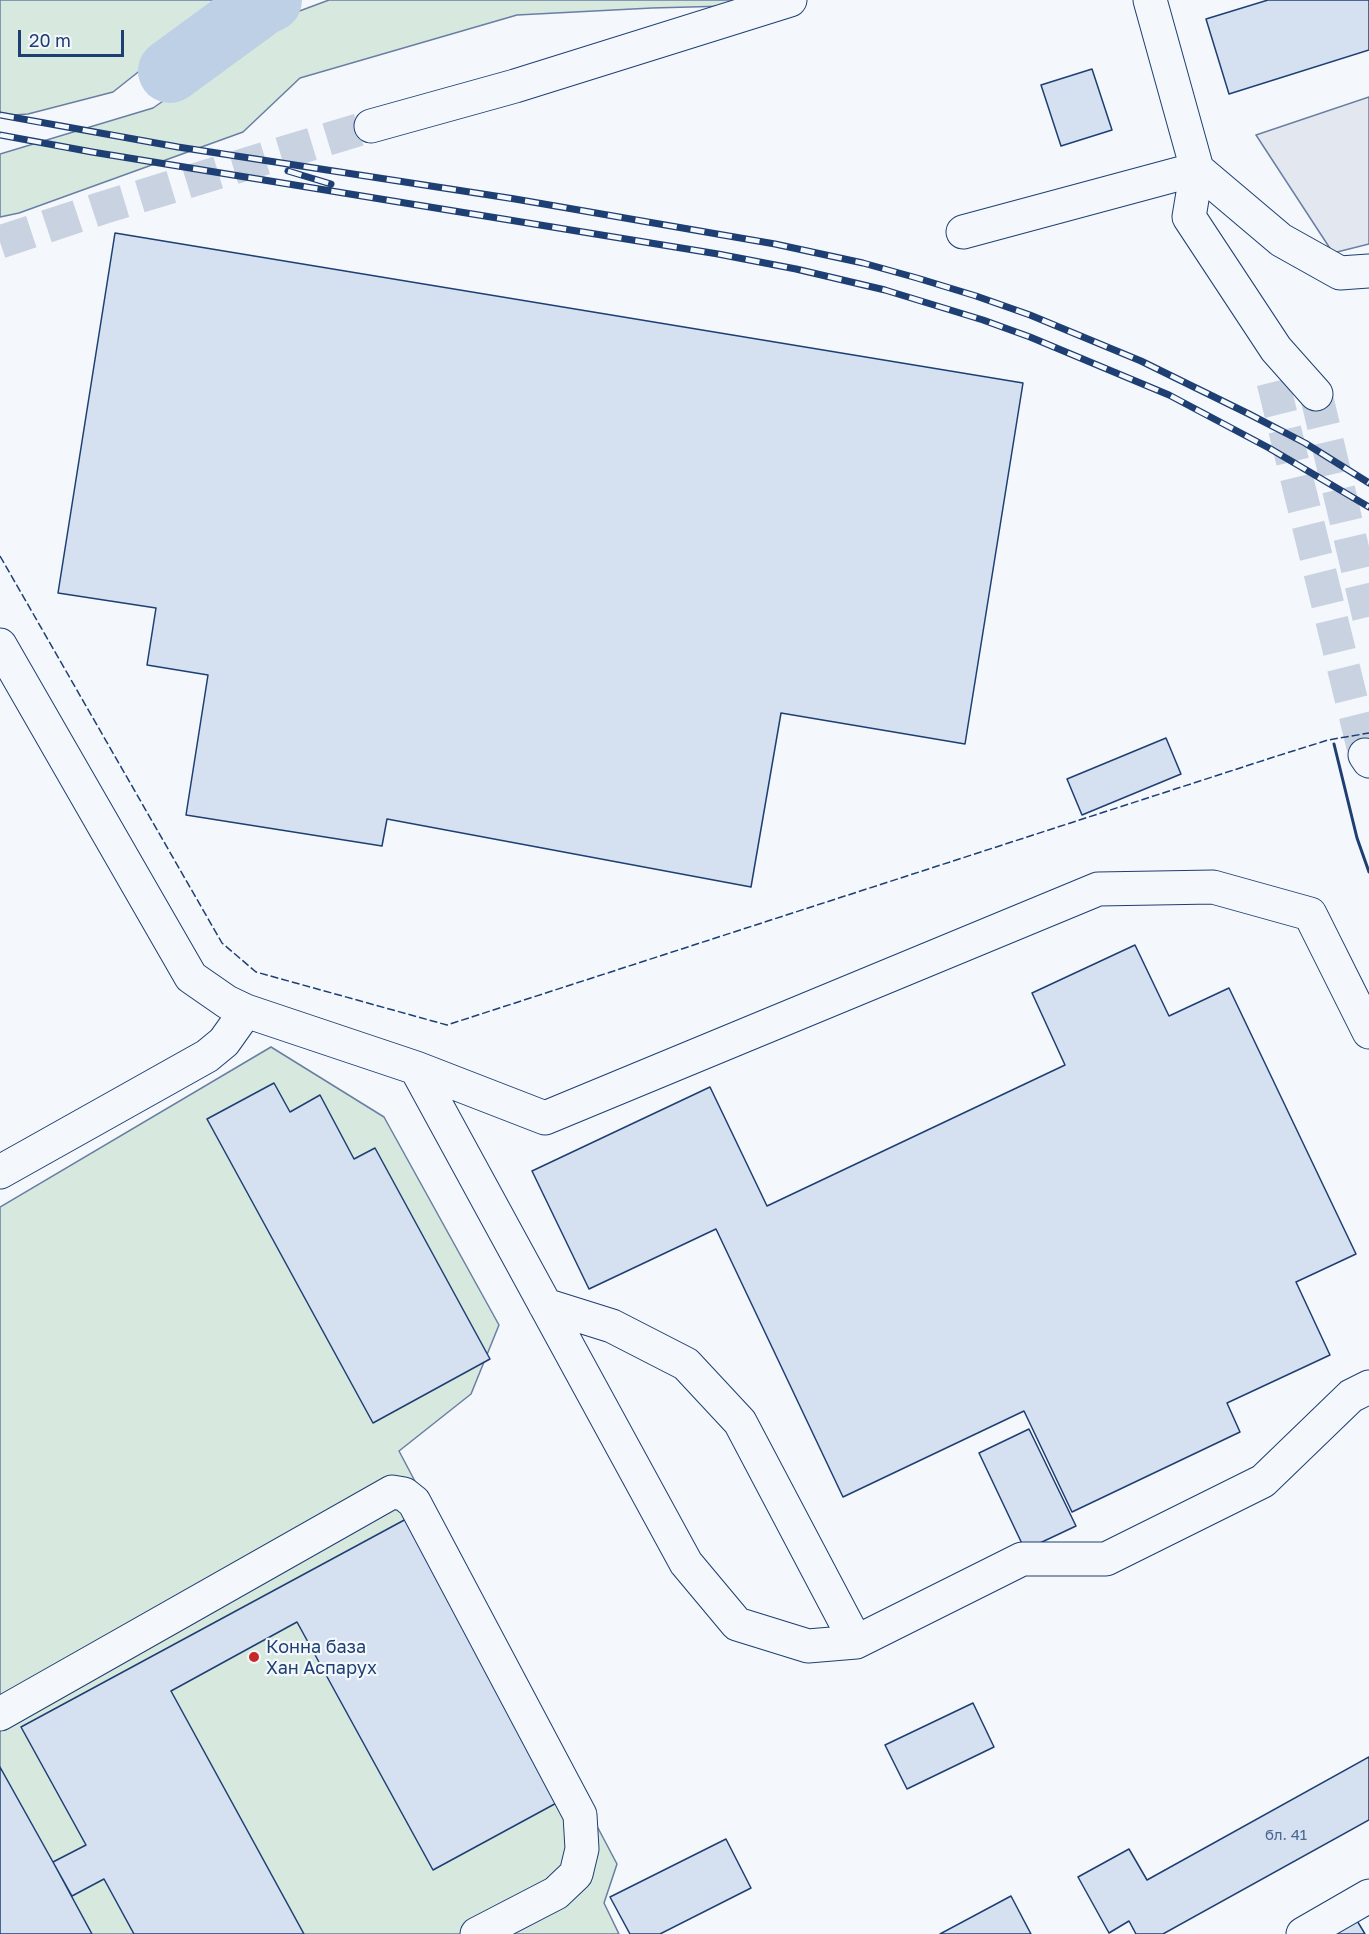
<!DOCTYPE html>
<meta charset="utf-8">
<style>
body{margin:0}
#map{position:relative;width:1369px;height:1934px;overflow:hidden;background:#f4f7fb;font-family:"Golos Text",sans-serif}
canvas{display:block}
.scale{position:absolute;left:18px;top:30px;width:106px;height:27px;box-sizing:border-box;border:3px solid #1d3f73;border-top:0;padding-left:8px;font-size:18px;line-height:21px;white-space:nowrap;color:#1d3f73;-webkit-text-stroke:4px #f4f7fb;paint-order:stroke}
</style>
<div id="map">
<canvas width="1369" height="1934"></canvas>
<div class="scale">20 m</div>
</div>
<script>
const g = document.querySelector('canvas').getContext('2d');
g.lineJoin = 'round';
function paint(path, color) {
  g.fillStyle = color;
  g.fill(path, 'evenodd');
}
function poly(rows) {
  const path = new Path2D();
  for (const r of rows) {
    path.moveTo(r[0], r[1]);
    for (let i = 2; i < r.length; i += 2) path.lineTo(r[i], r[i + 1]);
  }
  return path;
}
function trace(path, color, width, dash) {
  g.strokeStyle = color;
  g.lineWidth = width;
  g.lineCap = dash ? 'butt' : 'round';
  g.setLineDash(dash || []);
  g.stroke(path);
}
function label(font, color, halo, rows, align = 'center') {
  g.font = font + ' "Golos Text",sans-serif';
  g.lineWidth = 4.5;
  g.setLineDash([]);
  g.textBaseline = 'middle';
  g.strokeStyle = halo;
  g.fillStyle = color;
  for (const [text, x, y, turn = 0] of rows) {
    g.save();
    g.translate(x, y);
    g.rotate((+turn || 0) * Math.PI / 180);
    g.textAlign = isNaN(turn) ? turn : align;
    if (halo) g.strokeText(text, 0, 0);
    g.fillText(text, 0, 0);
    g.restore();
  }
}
const green = poly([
 [0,0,229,0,113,92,28,114,0,116,0,0],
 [329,0,781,0,766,5,652,8,517,15,300,78,243,132,19,213,0,217,0,154,153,108,286,16,329,0],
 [271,1047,384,1117,499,1325,471,1394,399,1451,617,1864,604,1903,619,1934,0,1934,0,1207,271,1047]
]);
const parking = poly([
 [1369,97,1369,244,1333,253,1256,135,1369,97]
]);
const river = poly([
 [170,71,263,3,270,0]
]);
const building = poly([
 [1268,0,1369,0,1369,50,1229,94,1206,19,1268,0],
 [1092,69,1112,130,1061,146,1041,85,1092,69],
 [115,233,1023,383,965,744,781,713,751,887,387,819,382,846,186,815,208,675,147,665,156,608,58,593,115,233],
 [1166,738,1181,774,1082,815,1067,779,1166,738],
 [1135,945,1169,1016,1229,988,1356,1254,1296,1282,1330,1355,1227,1403,1240,1432,1072,1512,1024,1411,843,1497,716,1229,589,1289,532,1171,710,1087,767,1206,1065,1065,1032,993,1135,945],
 [274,1083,290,1112,320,1095,354,1159,375,1148,490,1359,373,1423,207,1119,274,1083],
 [1029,1429,1076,1526,1025,1550,979,1453,1029,1429],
 [408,1518,562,1800,433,1870,297,1622,171,1691,304,1934,134,1934,104,1879,72,1896,53,1862,86,1845,21,1727,408,1518],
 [973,1703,994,1747,907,1789,885,1745,973,1703],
 [1369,1757,1369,1820,1163,1934,1136,1934,1129,1921,1109,1933,1078,1877,1129,1849,1147,1880,1369,1757],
 [0,1767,53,1862,92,1934,0,1934,0,1767],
 [726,1839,751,1888,660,1934,630,1934,610,1897,726,1839],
 [1011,1896,1031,1934,940,1934,1011,1896],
 [1356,1919,1365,1934,1329,1934,1356,1919]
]);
const minorTunnel = poly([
 [0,242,102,208,371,126],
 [1273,382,1365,755],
 [1316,394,1369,618]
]);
const minor = poly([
 [371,126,515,86,790,0],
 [1197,169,1189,217,1276,349,1316,394],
 [1197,169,1281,240,1340,273,1369,271],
 [963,232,1197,169,1150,0],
 [0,645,191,977,227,1002,246,1011,224,1042,207,1056,0,1172],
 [1365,755,1369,761],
 [246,1011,416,1068,545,1118,1098,889,1213,887,1310,914,1369,1032],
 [416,1068,686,1563,737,1624,808,1646,856,1642,1022,1559,1106,1559,1263,1481,1351,1396,1369,1387],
 [545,1305,612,1326,686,1364,740,1422,856,1642],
 [0,1714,392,1492,404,1494,414,1502,580,1815,582,1849,576,1874,556,1893,477,1934],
 [1303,1934,1369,1896]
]);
const rail = poly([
 [0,115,178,147,515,199,775,244,863,263,917,278,976,296,1030,315,1141,361,1249,414,1305,443,1369,483],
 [0,135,92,152,718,254,796,269,885,290,983,320,1030,337,1169,395,1269,448,1369,507],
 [288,171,331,184]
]);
const fence = poly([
 [0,556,222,943,256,972,447,1025,1277,756,1328,740,1369,733]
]);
const wall = poly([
 [1334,744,1357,838,1369,872]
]);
const markers = [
 [254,1657,6,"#c62828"]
];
const numberNames = [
 ["бл. 41",1286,1835]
];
const poiNames = [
 ["Конна база",266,1647],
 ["Хан Аспарух",266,1668]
];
paint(green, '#d7e8df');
trace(green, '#687fa3', 1.5);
paint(parking, '#e3e8f0');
trace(parking, '#687fa3', 1.5);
trace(river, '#bed0e5', 64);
paint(building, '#d5e0f0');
trace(building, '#1d3f73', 1.5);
trace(minorTunnel, '#c9d2e0', 33, [33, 16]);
trace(minor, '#1d3f73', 35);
trace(minor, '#f4f7fb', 33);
trace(rail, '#1d3f73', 7);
trace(rail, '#f4f7fb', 4.5, [14]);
trace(fence, '#1d3f73', 1.5, [8, 3]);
trace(wall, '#1d3f73', 3);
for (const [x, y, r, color] of markers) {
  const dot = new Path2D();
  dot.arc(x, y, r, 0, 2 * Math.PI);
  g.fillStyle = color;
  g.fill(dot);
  trace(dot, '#f4f7fb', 2);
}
label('15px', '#4b6792', null, numberNames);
label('18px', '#1d3f73', '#f4f7fb', poiNames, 'left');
</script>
